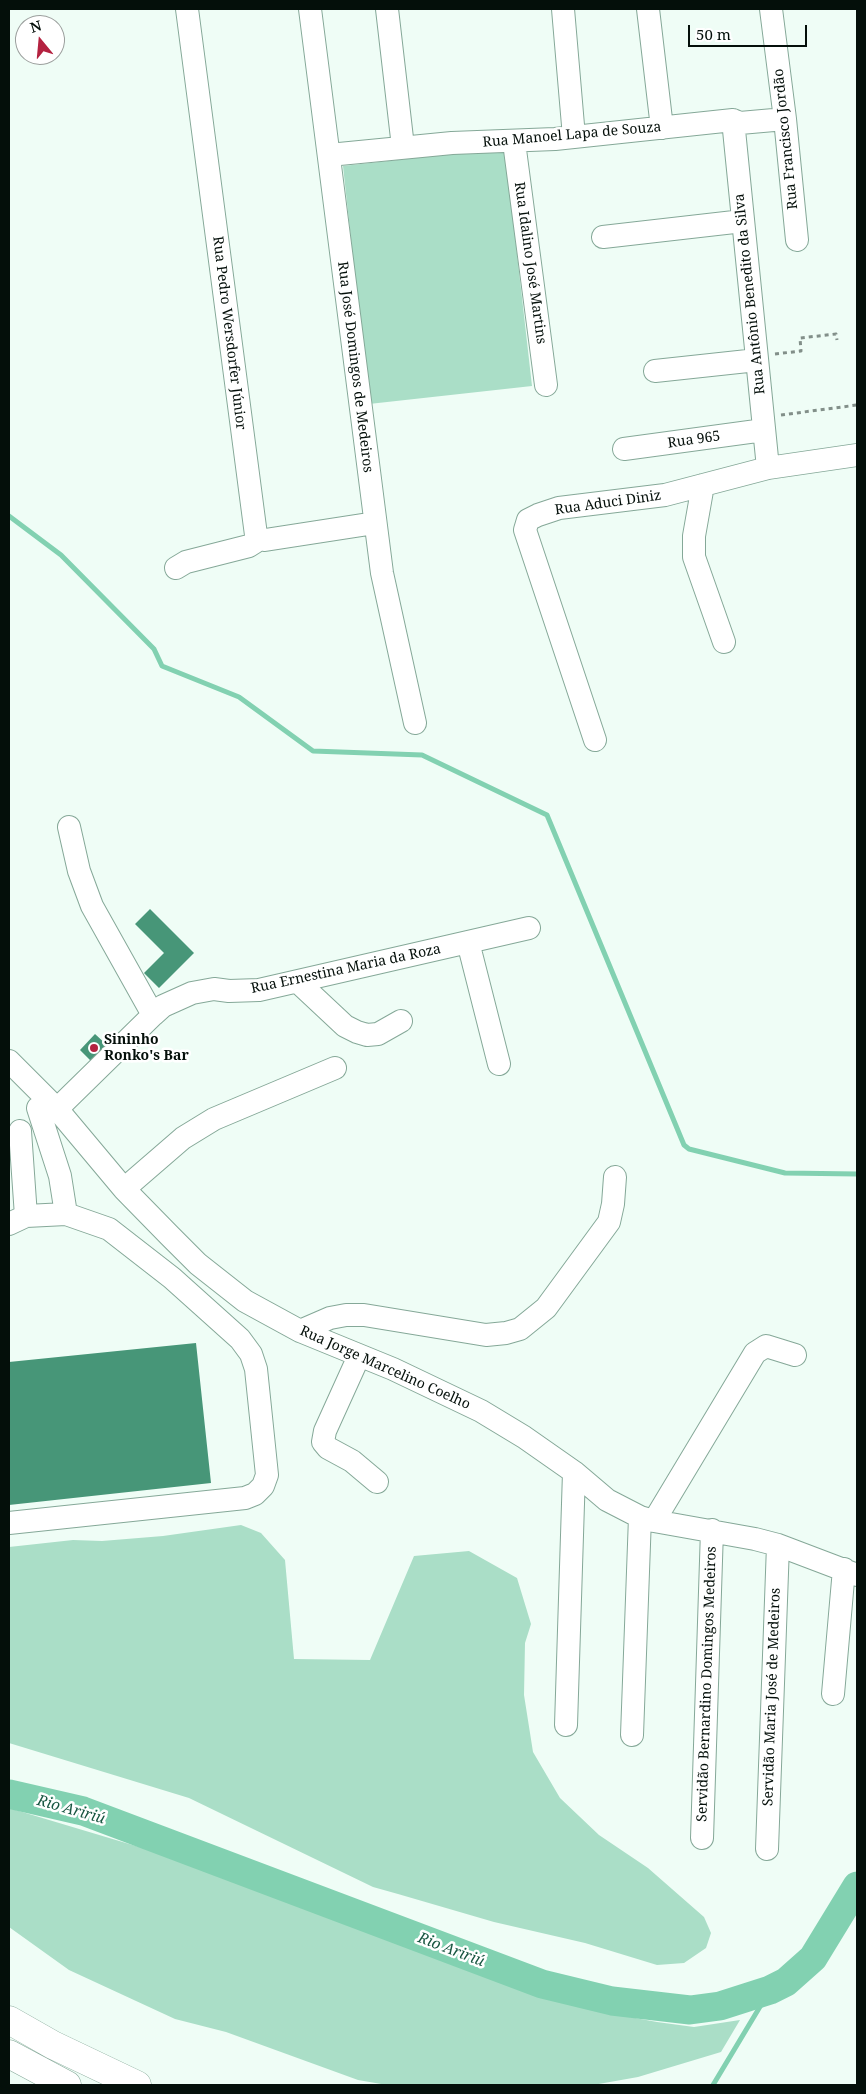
<!DOCTYPE html>
<meta charset="utf-8">
<style>
body{margin:0}
#map{position:relative;width:866px;height:2094px;overflow:hidden;background:#effdf6;font-family:"Noto Serif",serif}
canvas{display:block}
.frame{position:absolute;inset:0;border:10px solid #040f0a;pointer-events:none}
.north{position:absolute;left:15px;top:15px;width:50px;height:50px;box-sizing:border-box;background:#fff;border:1px solid #9b9f9d;border-radius:50%;rotate:343deg;font-size:14px;font-weight:700;line-height:20px;text-align:center;color:#040f0a}
.north::after{content:'';display:block;margin:auto;width:18px;height:22px;background:#b42240;clip-path:polygon(50% 0,100% 100%,50% 72%,0 100%)}
.scale{position:absolute;left:688px;top:25px;width:119px;height:22px;box-sizing:border-box;border:2px solid #040f0a;border-top:0;padding-left:6px;font-size:15px;line-height:18px;white-space:nowrap;color:#040f0a;-webkit-text-stroke:4px #fff;paint-order:stroke}
</style>
<div id="map">
<canvas width="866" height="2094"></canvas>
<div class="frame"></div>
<div class="north">N</div>
<div class="scale">50 m</div>
</div>
<script>
const g = document.querySelector('canvas').getContext('2d');
g.lineJoin = 'round';
function paint(path, color) {
  g.fillStyle = color;
  g.fill(path, 'evenodd');
}
function poly(rows) {
  const path = new Path2D();
  for (const r of rows) {
    path.moveTo(r[0], r[1]);
    for (let i = 2; i < r.length; i += 2) path.lineTo(r[i], r[i + 1]);
  }
  return path;
}
function trace(path, color, width, dash) {
  g.strokeStyle = color;
  g.lineWidth = width;
  g.lineCap = dash ? 'butt' : 'round';
  g.setLineDash(dash || []);
  g.stroke(path);
}
function label(font, color, halo, rows, align = 'center') {
  g.font = font + ' "Noto Serif",serif';
  g.lineWidth = 5;
  g.setLineDash([]);
  g.textBaseline = 'middle';
  g.strokeStyle = halo;
  g.fillStyle = color;
  for (const [text, x, y, turn = 0] of rows) {
    g.save();
    g.translate(x, y);
    g.rotate((+turn || 0) * Math.PI / 180);
    g.textAlign = isNaN(turn) ? turn : align;
    if (halo) g.strokeText(text, 0, 0);
    g.fillText(text, 0, 0);
    g.restore();
  }
}
const green = poly([
 [505,148,532,386,369,404,343,166],
 [241,1525,261,1533,285,1560,294,1659,370,1660,414,1556,469,1551,517,1578,531,1624,525,1643,524,1695,533,1752,560,1798,599,1835,648,1868,704,1917,711,1933,706,1948,684,1963,657,1965,585,1943,494,1922,398,1894,373,1887,189,1798,9,1743,9,1547,73,1540,102,1541,163,1536],
 [9,1808,156,1852,265,1889,608,2013,657,2022,694,2027,740,2020,721,2052,638,2077,593,2085,387,2085,358,2080,226,2032,175,2019,69,1970,9,1927]
]);
const stream = poly([
 [9,516,61,555,154,649,162,666,239,697,313,751,422,755,547,815,684,1145,689,1149,785,1173,857,1174],
 [713,2085,770,1990]
]);
const river = poly([
 [9,1794,83,1811,542,1984,612,2001,690,2010,720,2006,770,1990,786,1982,813,1958,857,1886]
]);
const building = poly([
 [150,909,194,953,159,988,144,973,164,953,135,924],
 [95,1034,108,1046,92,1062,80,1050],
 [196,1343,211,1483,9,1505,9,1362]
]);
const path = poly([
 [775,354,801,351,800,338,836,334,837,340],
 [781,415,857,405]
]);
const minor = poly([
 [187,9,256,535,260,539,265,540,375,523],
 [310,9,382,573,415,723],
 [387,9,403,147],
 [563,9,574,137],
 [648,9,662,128],
 [771,9,785,119,797,240],
 [733,120,768,468],
 [514,142,546,385],
 [329,155,452,143,555,139,733,120,740,123,785,119],
 [603,237,743,221],
 [655,371,757,360],
 [624,449,764,430],
 [703,485,694,536,694,557,724,642],
 [176,568,186,562,249,546,260,539],
 [595,740,525,530,528,520,538,515,559,508,665,495,768,468,857,455],
 [69,827,79,871,92,906,153,1015],
 [468,942,499,1064],
 [298,982,345,1026,357,1032,367,1035,378,1034,401,1021],
 [9,1061,57,1109,124,1189,170,1236,198,1264,245,1301,300,1331,393,1369,481,1411,524,1437,574,1472,607,1500,640,1517,654,1521,755,1539,778,1545,857,1575],
 [38,1108,60,1176,66,1214],
 [57,1109,153,1015,163,1006,192,993,214,989,229,991,259,990,529,928],
 [20,1131,26,1216],
 [124,1189,183,1138,214,1119,335,1068],
 [9,1224,26,1216,66,1214,109,1229,172,1278,240,1339,251,1354,256,1369,267,1475,263,1486,255,1494,245,1498,9,1523],
 [300,1331,330,1318,346,1315,364,1315,486,1335,506,1333,520,1329,546,1308,609,1222,613,1204,615,1177],
 [359,1356,325,1431,323,1442,328,1448,352,1461,377,1482],
 [654,1521,755,1353,766,1346,795,1355],
 [833,1694,844,1569],
 [566,1725,574,1472],
 [632,1735,640,1517],
 [702,1838,712,1530],
 [767,1849,778,1545]
]);
const highway = poly([
 [9,2020,53,2045,137,2085],
 [9,2054,67,2085]
]);
const markers = [
 [94,1048,5,"#b42240"]
];
const streetNames = [
 ["Rua Manoel Lapa de Souza",572,135,-5],
 ["Rua Francisco Jordão",786,139,-96],
 ["Rua Idalino José Martins",530,263,82],
 ["Rua Antônio Benedito da Silva",750,294,-96],
 ["Rua Pedro Wersdorfer Júnior",229,333,83],
 ["Rua José Domingos de Medeiros",355,367,83],
 ["Rua 965",694,440,-8],
 ["Rua Aduci Diniz",608,503,-8],
 ["Rua Ernestina Maria da Roza",346,969,-12],
 ["Rua Jorge Marcelino Coelho",385,1368,24],
 ["Servidão Bernardino Domingos Medeiros",707,1684,-88],
 ["Servidão Maria José de Medeiros",772,1697,-88]
];
const poiNames = [
 ["Sininho",104,1040],
 ["Ronko's Bar",104,1056]
];
const waterNames = [
 ["Rio Aririú",71,1810,16],
 ["Rio Aririú",451,1950,21]
];
paint(green, '#aadec7');
trace(stream, '#82d1b1', 5);
trace(river, '#82d1b1', 29);
paint(building, '#479678');
trace(minor, '#85a898', 24);
trace(highway, '#85a898', 29);
trace(path, '#828f89', 3, [4, 4]);
trace(minor, '#fff', 22);
trace(highway, '#fff', 28);
for (const [x, y, r, color] of markers) {
  const dot = new Path2D();
  dot.arc(x, y, r, 0, 2 * Math.PI);
  g.fillStyle = color;
  g.fill(dot);
  trace(dot, '#fff', 2);
}
label('14px', '#040f0a', '#fff', streetNames);
label('bold 14px', '#040f0a', '#fff', poiNames, 'left');
label('italic 15px', '#185641', '#fff', waterNames);
</script>
